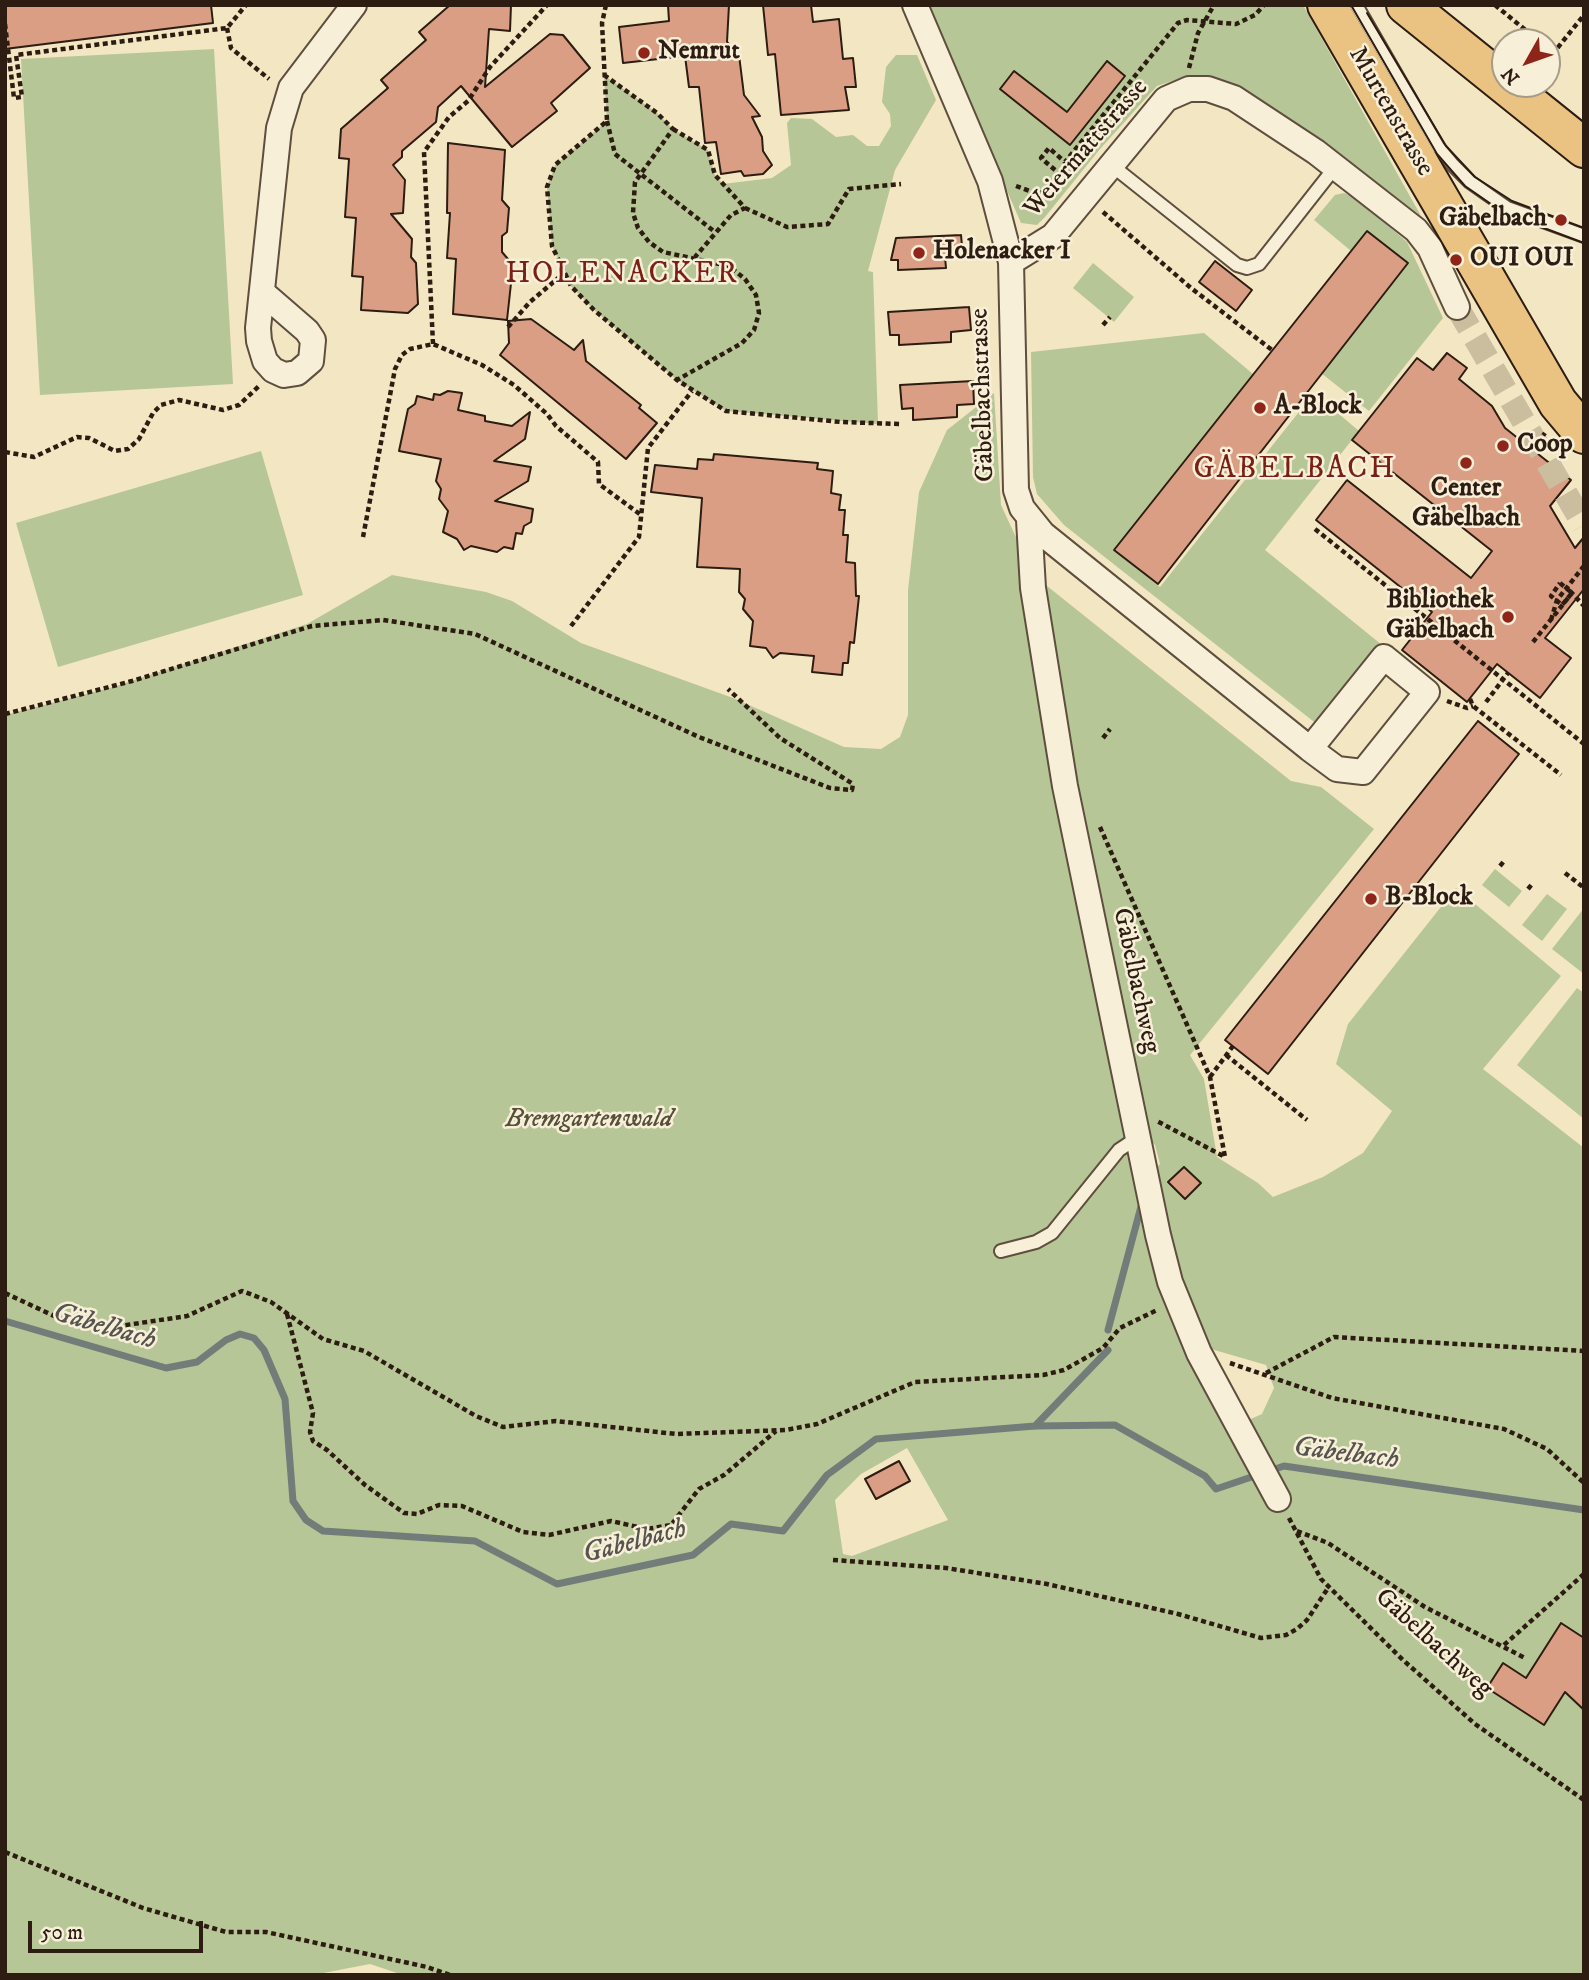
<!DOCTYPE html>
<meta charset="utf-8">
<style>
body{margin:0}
#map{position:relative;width:1589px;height:1980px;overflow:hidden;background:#f3e6c3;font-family:"IM FELL DW Pica",serif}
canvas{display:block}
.frame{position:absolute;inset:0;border:7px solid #2c1c11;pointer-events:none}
.north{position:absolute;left:1491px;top:28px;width:70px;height:70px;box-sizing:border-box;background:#f7efd8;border:2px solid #a69b88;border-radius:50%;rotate:230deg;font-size:19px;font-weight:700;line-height:28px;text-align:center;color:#2c1c11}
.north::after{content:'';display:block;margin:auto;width:24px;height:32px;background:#8f2418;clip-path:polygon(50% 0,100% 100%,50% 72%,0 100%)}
.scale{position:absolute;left:28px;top:1921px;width:175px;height:32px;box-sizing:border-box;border:4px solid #2c1c11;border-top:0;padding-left:9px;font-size:21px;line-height:24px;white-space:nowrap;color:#2c1c11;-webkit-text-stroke:5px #f7efd8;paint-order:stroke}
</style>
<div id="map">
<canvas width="1589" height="1980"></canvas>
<div class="frame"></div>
<div class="north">N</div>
<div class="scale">50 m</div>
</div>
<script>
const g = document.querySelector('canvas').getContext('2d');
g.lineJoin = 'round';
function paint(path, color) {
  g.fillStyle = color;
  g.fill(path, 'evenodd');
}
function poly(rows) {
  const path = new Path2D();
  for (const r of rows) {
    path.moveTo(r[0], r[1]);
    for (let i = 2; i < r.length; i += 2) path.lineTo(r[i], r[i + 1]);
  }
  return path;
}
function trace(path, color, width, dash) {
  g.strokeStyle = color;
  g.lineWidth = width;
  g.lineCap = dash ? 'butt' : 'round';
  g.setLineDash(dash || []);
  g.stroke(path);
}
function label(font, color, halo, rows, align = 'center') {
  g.font = font + ' "IM FELL DW Pica",serif';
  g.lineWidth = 5;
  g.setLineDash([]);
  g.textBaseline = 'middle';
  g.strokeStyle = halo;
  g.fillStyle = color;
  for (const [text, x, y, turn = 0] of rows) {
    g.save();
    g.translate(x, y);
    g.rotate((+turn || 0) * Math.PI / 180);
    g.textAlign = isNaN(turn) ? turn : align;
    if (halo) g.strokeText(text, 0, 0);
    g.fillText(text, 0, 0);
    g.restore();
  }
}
const green = poly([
 [926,5,1303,5,1421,216,1331,147,1242,89,1216,79,1178,79,1157,86,1100,149,1045,217,1037,225,1021,223],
 [214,49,233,384,40,395,21,59],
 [896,55,917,55,936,100,895,170,868,271,873,272,878,424,726,411,677,380,594,310,571,286,552,246,547,187,555,165,607,121,604,75,657,113,673,129,708,150,715,175,723,184,772,178,791,165,787,123,791,118,812,119,836,137,853,135,867,146,879,146,891,126,890,114,882,102,886,67],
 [1344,193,1357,199,1407,242,1443,318,1369,411,1321,373,1367,231,1351,251,1314,220,1335,195],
 [1093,263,1134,297,1114,322,1073,288],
 [1204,333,1253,374,1115,550,1160,587,1314,393,1359,431,1265,550,1382,645,1318,725,1064,525,1037,494,1033,477,1031,352],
 [994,393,1001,505,1020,546,1055,784,1139,1210,1152,1266,1173,1326,1226,1430,1262,1414,1274,1388,1266,1365,1211,1349,1183,1280,1154,1170,1160,1164,1155,1145,1145,1135,1080,823,1041,591,1047,586,1291,781,1321,787,1374,829,1190,1055,1204,1079,1217,1157,1258,1183,1273,1197,1323,1177,1363,1153,1392,1111,1336,1064,1348,1024,1456,888,1561,976,1483,1069,1584,1148,1584,1975,403,1975,370,1964,313,1975,5,1975,5,715,113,687,307,624,392,575,486,592,512,601,581,643,733,698,844,747,881,749,900,737,908,715,908,590,919,492,947,430],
 [907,1448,948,1520,852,1556,843,1554,835,1500,861,1474],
 [261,451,303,595,58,667,16,523],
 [1495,869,1522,891,1509,907,1482,885],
 [1547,894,1567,909,1542,941,1522,925],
 [1584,908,1584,974,1552,949],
 [1577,988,1584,993,1584,1119,1517,1065]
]);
const stream = poly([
 [5,1321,166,1368,197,1362,226,1340,240,1334,254,1338,264,1350,285,1399,293,1501,306,1520,323,1531,475,1541,557,1584,693,1555,731,1524,783,1531,827,1475,876,1439,1035,1426,1115,1425,1205,1476,1216,1489,1284,1466,1584,1510],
 [1108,1330,1142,1203],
 [1035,1426,1108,1350]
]);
const building = poly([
 [5,5,211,5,213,23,5,49,5,5],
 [450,5,511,5,510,31,489,29,485,87,550,34,563,35,590,68,551,103,557,111,512,147,461,86,438,107,436,122,402,151,402,157,393,165,405,180,403,213,391,214,412,239,411,257,416,263,418,304,408,313,361,310,363,277,352,276,356,218,345,217,349,159,339,158,341,129,388,88,381,80,426,40,419,32,450,5],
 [668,5,729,5,727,42,739,55,744,95,760,116,752,117,762,137,763,151,772,165,763,174,744,176,741,171,721,174,716,142,705,143,699,87,689,87,685,56,623,63,619,27,669,21,668,5],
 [763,5,811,5,813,22,839,19,843,59,853,58,856,87,845,87,849,110,781,115,775,54,768,55,763,5],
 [1107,61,1125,76,1070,145,1000,89,1014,71,1067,112,1107,61],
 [448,143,505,150,502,200,509,208,507,232,502,236,502,252,513,265,507,320,453,314,456,259,447,258,450,213,447,213,448,143],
 [1367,231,1408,263,1158,584,1114,550,1367,231],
 [961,235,963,257,945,257,946,268,898,270,898,260,891,260,896,238,961,235],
 [1215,261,1252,290,1236,311,1199,282,1215,261],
 [969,307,971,330,951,332,951,342,899,345,899,335,890,335,888,312,969,307],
 [531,319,574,350,583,340,586,361,641,405,639,408,657,423,626,459,500,355,509,343,508,321,531,319],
 [1447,353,1467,368,1459,379,1492,406,1505,428,1571,480,1550,506,1575,548,1584,537,1584,589,1545,638,1571,658,1540,698,1497,664,1467,702,1402,650,1432,612,1316,520,1347,480,1471,578,1492,551,1352,440,1417,358,1433,370,1447,353],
 [973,381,974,404,957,405,957,417,913,420,913,408,902,409,900,385,973,381],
 [448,391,462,393,458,410,485,416,485,421,512,426,530,412,525,439,494,461,531,467,528,481,495,501,533,509,531,522,524,526,522,534,516,533,513,549,504,547,497,552,471,546,464,550,457,539,443,532,448,511,439,499,441,489,436,481,441,459,399,451,408,409,415,404,417,396,433,400,434,394,440,395,448,391],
 [714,454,818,463,817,469,833,471,831,493,841,495,839,510,845,510,843,535,848,535,846,562,855,563,856,596,859,596,854,643,850,642,848,663,843,663,842,675,812,672,814,656,780,653,773,658,766,648,750,646,753,621,743,609,745,599,739,592,740,569,697,567,702,498,651,492,655,465,697,469,698,459,713,460,714,454],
 [1478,721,1519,754,1268,1074,1225,1040,1478,721],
 [1184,1167,1201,1183,1185,1199,1168,1182,1184,1167],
 [899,1461,910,1481,876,1499,865,1479,899,1461],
 [1561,1623,1584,1638,1584,1710,1565,1692,1544,1725,1487,1688,1503,1663,1526,1678,1561,1623]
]);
const minorTunnel = poly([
 [1457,307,1584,525]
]);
const path = poly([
 [606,5,602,23,607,121,555,165,547,187,552,246,571,286,594,310,677,380,726,411,841,422,900,424],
 [1495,5,1540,42],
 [5,24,14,98,22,97,16,55,227,28,246,5],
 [227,28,231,48,269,79],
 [1547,48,1554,53],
 [1547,61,1584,15],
 [1189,68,1198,33,1214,5],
 [604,75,657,113,673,129,635,182,633,213,638,228,649,242,663,252,729,266,745,279,756,295,759,313,754,330,742,343,677,380],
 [607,121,615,154,715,232],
 [673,129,708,150,715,175,745,208,731,215,695,257],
 [1068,181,1041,158,1049,148,1065,162,1178,23,1187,20,1236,24,1255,15,1264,5],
 [1016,186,1035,193,1049,191,1063,184],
 [745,208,787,227,828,224,849,189,901,184],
 [1103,212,1191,288,1272,350],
 [1103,325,1110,317],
 [508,327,530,302,563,274],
 [433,344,424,152,449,117,468,101,490,67,547,5],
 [1533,449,1545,433],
 [5,452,34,457,77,437,89,438,115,451,128,449,139,439,153,413,161,405,179,400,223,410,239,405,259,386],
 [1315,529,1584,744],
 [363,537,395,369,402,355,410,349,433,344,482,365,514,385,547,414,556,426,598,462,599,484,641,515],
 [1560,583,1572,593,1562,605,1551,596,1560,583],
 [1570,591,1584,606],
 [1551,620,1557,600,1584,566],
 [571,626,639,537,648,448,692,391],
 [1533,642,1572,593],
 [1470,699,1473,706,1561,775],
 [1447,701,1467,708,1473,706],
 [1486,702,1508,673],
 [5,714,132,681,312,626,383,620,475,634,699,737,830,788,852,790,853,784,780,738,728,689],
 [1103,738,1110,729],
 [1100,827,1210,1077,1225,1157,1157,1121],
 [1500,866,1505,860],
 [1565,873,1583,887],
 [1528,889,1533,883],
 [1226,1055,1307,1120],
 [1210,1077,1233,1046],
 [5,1293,67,1322,106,1328,187,1316,242,1291,271,1302,323,1339,364,1351,476,1416,503,1427,556,1421,676,1434,786,1430,817,1424,915,1382,1043,1375,1064,1370,1103,1348,1120,1328,1157,1310],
 [287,1314,313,1413,310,1432,313,1441,327,1450,365,1485,404,1513,417,1514,439,1505,462,1506,523,1532,549,1535,611,1521,647,1529,671,1525,699,1489,724,1475,776,1431],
 [1230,1363,1332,1398,1504,1429,1547,1449,1584,1483],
 [1266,1373,1334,1337,1584,1351],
 [1289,1518,1321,1579,1403,1660,1475,1724,1584,1800],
 [1297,1531,1328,1543,1425,1607,1525,1658],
 [833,1560,946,1568,1047,1584,1178,1614,1261,1638,1286,1635,1297,1629,1307,1620,1328,1588],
 [1504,1645,1584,1574],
 [5,1852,143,1908,226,1932,266,1932,427,1967,450,1975]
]);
const service = poly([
 [1356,5,1438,147,1453,165,1470,182,1507,208,1584,236],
 [1110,164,1237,265,1247,268,1259,264,1336,166],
 [1001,1251,1036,1242,1052,1233,1119,1150,1137,1138]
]);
const minor = poly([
 [915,5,990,181,1011,262,1016,490,1022,508,1043,534,1310,749],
 [1011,262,1053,236,1166,99,1189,89,1208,89,1234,98,1316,152,1416,230,1430,248,1457,307],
 [262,292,307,331,313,340,311,361,297,373,284,375,273,370,265,361,259,341,258,328,279,128,291,88,354,5],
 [1029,520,1033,588,1065,786,1158,1235,1170,1282,1199,1353,1278,1499],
 [1384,657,1427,692,1363,772,1337,769,1310,749,1384,657]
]);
const primary = poly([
 [1327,5,1558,403,1584,434],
 [1406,5,1584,148]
]);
const tram = poly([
 [1351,5,1437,154,1465,186,1504,213,1584,243],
 [1367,13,1446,146,1475,177,1512,201,1584,228]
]);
const markers = [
 [644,53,7,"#8f2418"],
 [1561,220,7,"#8f2418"],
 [919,253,7,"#8f2418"],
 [1456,260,7,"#8f2418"],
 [1260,408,7,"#8f2418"],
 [1503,446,7,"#8f2418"],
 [1466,463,7,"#8f2418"],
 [1508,617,7,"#8f2418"],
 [1371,899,7,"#8f2418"]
];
const poiNames = [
 ["Nemrut",658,53],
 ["Gäbelbach",1547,220,"right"],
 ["Holenacker I",933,253],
 ["OUI OUI",1470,260],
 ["A-Block",1274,408],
 ["Coop",1517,446],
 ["Center",1466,490,"center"],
 ["Gäbelbach",1466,520,"center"],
 ["Bibliothek",1494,602,"right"],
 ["Gäbelbach",1494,632,"right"],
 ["B-Block",1385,899]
];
const streetNames = [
 ["Murtenstrasse",1390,112,60],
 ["Weiermattstrasse",1087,149,-49],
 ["Gäbelbachstrasse",984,395,-92],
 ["Gäbelbachweg",1135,981,78],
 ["Gäbelbachweg",1433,1644,42]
];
const parkNames = [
 ["Bremgartenwald",589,1121]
];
const waterNames = [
 ["Gäbelbach",104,1328,16],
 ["Gäbelbach",1346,1455,7],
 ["Gäbelbach",635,1543,-15]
];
const quarterNames = [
 ["HOLENACKER",622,276],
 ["GÄBELBACH",1295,471]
];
paint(green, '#b7c696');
trace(stream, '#727d79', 7);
paint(building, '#d99e84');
trace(building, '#2c1c11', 2);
trace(minorTunnel, '#cbbe9f', 24, [24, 12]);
trace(service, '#5e4e3e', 16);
trace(minor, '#5e4e3e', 28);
trace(primary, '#2c1c11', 42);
trace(path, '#2c1c11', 4.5, [5, 3.5]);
trace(service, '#f7efd8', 12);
trace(minor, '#f7efd8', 24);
trace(primary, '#eac382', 38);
trace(tram, '#2c1c11', 2);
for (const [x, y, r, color] of markers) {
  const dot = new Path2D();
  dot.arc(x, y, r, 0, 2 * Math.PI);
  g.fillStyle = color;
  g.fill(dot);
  trace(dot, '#f7efd8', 2.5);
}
label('bold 26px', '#2c1c11', '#f7efd8', poiNames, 'left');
label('26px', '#2c1c11', '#f7efd8', streetNames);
label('italic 26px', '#564f39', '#f7efd8', parkNames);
label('italic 28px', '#55544e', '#f7efd8', waterNames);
g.letterSpacing = '2px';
label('30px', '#7a1f14', '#f7efd8', quarterNames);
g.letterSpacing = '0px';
</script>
